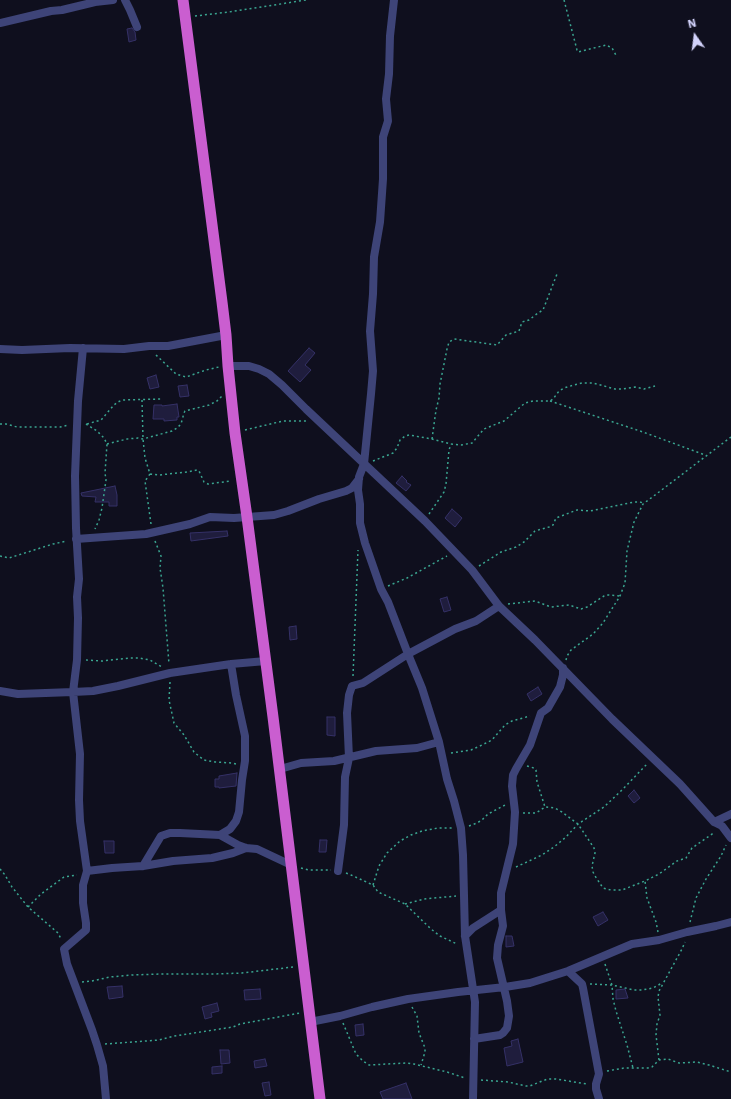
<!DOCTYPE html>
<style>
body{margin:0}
#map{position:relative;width:731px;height:1099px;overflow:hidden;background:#0f0f1e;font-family:"Work Sans",sans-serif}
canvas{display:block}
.north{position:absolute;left:675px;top:16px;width:40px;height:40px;-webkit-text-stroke:3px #0f0f1e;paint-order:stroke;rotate:346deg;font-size:11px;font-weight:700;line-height:16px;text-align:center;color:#d1d1fa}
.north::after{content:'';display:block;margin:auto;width:14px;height:18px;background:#d1d1fa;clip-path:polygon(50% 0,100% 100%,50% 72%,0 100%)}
</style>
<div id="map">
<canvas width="731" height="1099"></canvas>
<div class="north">N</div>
</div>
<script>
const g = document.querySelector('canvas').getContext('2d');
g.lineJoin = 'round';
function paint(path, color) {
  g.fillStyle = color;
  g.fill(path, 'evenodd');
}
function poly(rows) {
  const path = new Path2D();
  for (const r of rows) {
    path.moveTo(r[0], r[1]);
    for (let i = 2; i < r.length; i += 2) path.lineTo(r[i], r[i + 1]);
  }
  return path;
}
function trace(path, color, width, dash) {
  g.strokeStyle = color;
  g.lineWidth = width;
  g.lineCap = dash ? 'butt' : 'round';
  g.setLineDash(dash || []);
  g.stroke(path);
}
const building = poly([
 [132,28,135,32,136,40,129,42,127,29,132,28],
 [309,348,315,353,305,365,311,370,300,382,288,371,309,348],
 [156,375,159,387,150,389,147,378,156,375],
 [187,385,189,396,180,397,178,386,187,385],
 [177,404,179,417,177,417,177,420,164,421,164,419,153,419,154,405,162,405,162,406,177,404],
 [402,476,407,481,406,482,411,485,406,491,396,483,402,476],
 [115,486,117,495,117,506,109,506,109,502,95,502,96,497,82,496,81,493,115,486],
 [452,509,462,518,455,527,445,518,452,509],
 [227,531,228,536,191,541,190,533,227,531],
 [447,597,451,610,444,612,440,599,447,597],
 [296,626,297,639,290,640,289,627,296,626],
 [538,687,542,694,531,701,527,694,538,687],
 [327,717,335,717,335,736,327,735,327,717],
 [237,773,236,786,219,788,219,787,215,787,215,779,219,779,219,776,237,773],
 [634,790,640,798,634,803,628,796,634,790],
 [320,840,327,840,326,852,319,852,320,840],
 [104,841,114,841,114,853,105,853,104,841],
 [603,912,608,920,598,926,593,917,603,912],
 [506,936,512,936,514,946,506,947,506,936],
 [122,986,123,997,109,999,107,987,122,986],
 [260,989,261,999,245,1000,244,990,260,989],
 [625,989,628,998,616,999,616,990,625,989],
 [217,1003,219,1011,211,1013,212,1017,205,1019,202,1007,217,1003],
 [363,1024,364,1035,356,1036,355,1025,363,1024],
 [518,1039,523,1062,507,1066,504,1048,512,1046,511,1041,518,1039],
 [220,1050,229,1050,230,1063,221,1064,220,1050],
 [265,1059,267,1066,255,1068,254,1061,265,1059],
 [222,1066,222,1073,212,1074,212,1067,222,1066],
 [269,1082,271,1095,265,1096,262,1083,269,1082],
 [406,1083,412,1099,383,1099,380,1092,406,1083]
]);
const path = poly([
 [564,0,577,50,578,52,606,45,612,48,617,57],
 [195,16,229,12,306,0],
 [156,355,176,374,186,377,206,370,219,367],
 [142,400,143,439,145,458,150,474,159,475,187,472,197,470,199,471,204,482,208,484,231,481],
 [550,401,643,432,705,455],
 [0,424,6,424,17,427,60,427,69,425],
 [86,424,97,431,104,438,107,444,105,473,106,480,102,508,99,520,95,529],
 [87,424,101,420,114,405,118,402,122,400,163,399],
 [245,430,283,421,306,421],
 [432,439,436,410,439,398,440,384,447,349,449,342,454,339,497,345,506,335,519,331,522,322,529,320,538,313,543,310,557,274],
 [107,444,127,439,138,438,143,439,172,431,177,428,181,424,184,413,185,411,209,405,217,401,222,396],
 [373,461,393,453,397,448,400,440,405,436,409,435,432,439,451,444,461,445,472,443,484,429,504,421,525,403,533,401,550,401,553,399,559,391,564,388,574,385,582,383,593,383,615,389,622,389,635,387,644,389,655,386],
 [150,474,145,481,151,524],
 [429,514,444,492,446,484,449,450,451,444],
 [155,541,161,556,160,568,163,588,169,664],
 [0,556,9,558,53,544,67,541],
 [479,566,501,552,516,547,524,542,535,531,549,527,553,525,556,518,577,510,590,511,634,502,640,502,643,503],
 [388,586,407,578,447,556],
 [508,604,535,601,551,607,569,605,581,609,587,607,604,596,608,595,620,596],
 [86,660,102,661,130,658,139,658,150,660,162,667],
 [566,660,567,656,571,650,593,634,603,623,620,596,625,583,627,551,634,522,643,504,659,492,731,437],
 [353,676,358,550],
 [170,682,169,700,174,723,184,735,194,752,200,757,204,760,215,762,232,763,236,764],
 [451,753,471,750,482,745,492,740,505,725,512,721,530,716],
 [527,766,534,768,536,770,537,782,545,807],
 [523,813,536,813,545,807,555,808,562,812,578,824,594,848,595,853,592,866,593,872,595,876,603,888,611,890,622,890,645,881],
 [469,826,477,823,482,820,488,814,507,804],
 [516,867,542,855,554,847,566,837,578,824,604,807,623,789,647,764],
 [301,868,309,870,331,870],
 [0,869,5,875,12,887,28,907,58,933,61,939],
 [346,873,351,875,373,885,378,892,405,904,431,929,440,936,457,944],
 [373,885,379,866,387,853,400,841,411,835,422,831,438,828,453,828],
 [405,904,424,899,456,896],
 [28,907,41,894,60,880,64,877,77,875],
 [690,922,696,898,706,879,721,856,726,845],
 [658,932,656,922,647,898,645,881,659,874,677,861,686,858,692,848,715,832],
 [605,964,612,985,613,999,616,1011,627,1045,633,1068],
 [82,982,92,981,110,977,132,975,161,974,215,974,242,973,293,967],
 [590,984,612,985,634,990,642,990,653,988,662,983],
 [412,1007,417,1016,419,1033,425,1048,425,1052,421,1065],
 [343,1023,356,1054,363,1061,369,1065,406,1063,414,1064,447,1072,465,1078],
 [105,1044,159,1040,174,1036,233,1027,240,1024,300,1013],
 [659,1060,656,1035,657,1024,660,1015,658,997,659,991,682,949,685,942],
 [607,1071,624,1068,648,1068,652,1067,659,1060,668,1059,679,1063,697,1062,709,1065,731,1072],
 [481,1080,508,1082,526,1086,530,1086,542,1081,548,1079,556,1079,587,1084]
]);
const minor = poly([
 [125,0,130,10,137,27],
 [394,0,390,36,389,74,386,99,388,121,383,137,383,179,380,222,374,257,373,294,370,331,373,371,371,394,364,464,359,477,358,490,360,504,360,523,365,543,381,589,388,602,408,654,422,688,439,742,447,779,454,801,461,828,463,855,465,936,475,1002,473,1099],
 [0,23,51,11,62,10,95,2,113,0],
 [83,348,78,401,75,476,76,528,79,579,77,597,78,618,77,660,73,692,80,754,79,800,80,821,87,871,83,885,83,903,86,923,86,930,64,949,67,964,92,1030,97,1045,103,1066,106,1099],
 [0,349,22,350,70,348,124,349,149,346,168,346,226,335],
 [228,366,249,366,259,369,269,374,282,385,306,409,425,521,472,570,499,606,535,640,612,719,680,784,714,822,722,826,731,838],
 [76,539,146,534,190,524,210,517,234,518,274,515,288,511,319,499,346,491,352,488,359,479],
 [0,691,18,694,73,692,93,691,118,686,170,673,231,664,266,661],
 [280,769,301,763,334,761,376,751,417,748,439,742],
 [714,822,731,814],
 [220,835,230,829,236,821,239,812,242,780,245,761,245,736,236,695,231,664],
 [143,866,161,836,170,833,180,833,220,835,238,845,246,848,257,849,291,865],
 [87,871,112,868,143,866,173,861,212,858,233,853,246,848],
 [338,871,344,825,345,777,349,758,347,713,349,695,352,686,363,683,408,654,455,629,476,621,499,606],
 [465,936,473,928,501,910,501,893,513,844,515,812,512,786,513,775,516,769,530,745,541,713,548,708,560,687,563,675,563,668],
 [568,971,582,984,583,988,599,1074,596,1084,596,1089,599,1099],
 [310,1022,340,1016,372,1007,408,999,458,992,505,987,530,983,568,971,632,944,659,940,687,932,716,926,731,922],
 [474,1039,500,1035,503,1033,507,1028,509,1016,507,1001,497,958,498,945,503,926,501,910]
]);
const trunk = poly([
 [183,0,222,302,226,335,228,366,235,433,247,517,273,717,320,1099]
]);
paint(building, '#1f1d3d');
trace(building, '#353167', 1);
trace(path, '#3aa590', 1.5, [2, 3]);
trace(minor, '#3e4478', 8);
trace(trunk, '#ca5ed0', 11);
</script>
